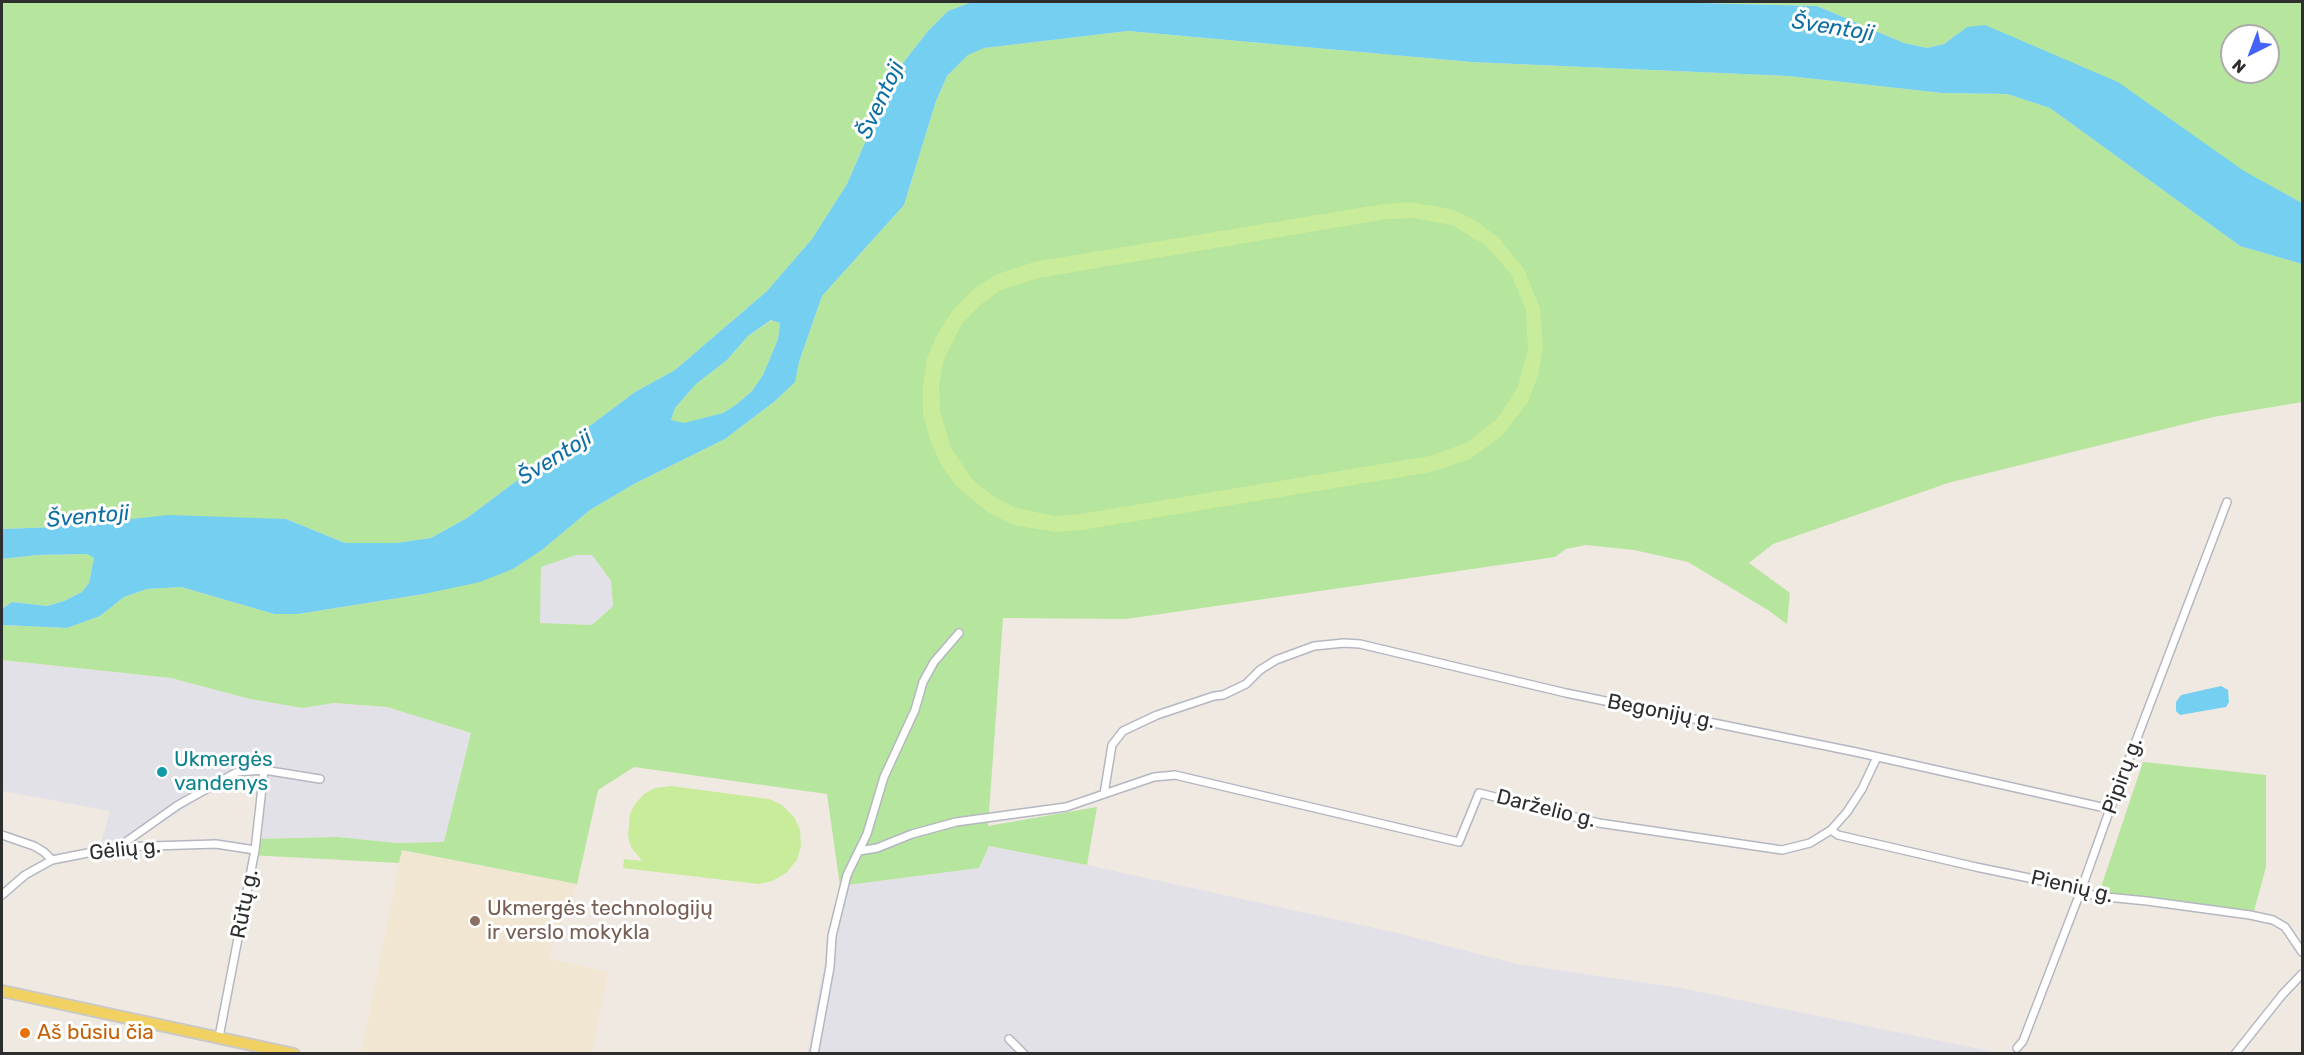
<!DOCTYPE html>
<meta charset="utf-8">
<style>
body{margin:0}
#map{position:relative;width:2304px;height:1055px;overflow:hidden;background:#efe9e1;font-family:Rubik,sans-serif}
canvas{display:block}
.frame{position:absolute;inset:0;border:3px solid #2e2e2e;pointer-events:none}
.north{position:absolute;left:2220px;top:24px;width:60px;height:60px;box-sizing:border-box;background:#fff;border:2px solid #ababab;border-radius:50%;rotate:222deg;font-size:16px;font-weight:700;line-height:24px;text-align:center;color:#2e2e2e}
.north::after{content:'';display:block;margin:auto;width:21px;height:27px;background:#4264fb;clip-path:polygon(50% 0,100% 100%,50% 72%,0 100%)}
</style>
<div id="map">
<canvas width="2304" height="1055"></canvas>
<div class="frame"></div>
<div class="north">N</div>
</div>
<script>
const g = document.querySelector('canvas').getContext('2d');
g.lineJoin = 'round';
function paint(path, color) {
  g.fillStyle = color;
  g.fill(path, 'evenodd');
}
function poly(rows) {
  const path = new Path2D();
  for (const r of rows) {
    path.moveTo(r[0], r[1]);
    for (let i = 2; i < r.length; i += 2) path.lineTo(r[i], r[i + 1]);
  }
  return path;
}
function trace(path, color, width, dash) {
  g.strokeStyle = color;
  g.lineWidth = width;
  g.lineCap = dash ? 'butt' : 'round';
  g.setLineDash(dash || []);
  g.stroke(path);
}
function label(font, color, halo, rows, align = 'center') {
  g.font = font + ' Rubik,sans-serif';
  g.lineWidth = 6;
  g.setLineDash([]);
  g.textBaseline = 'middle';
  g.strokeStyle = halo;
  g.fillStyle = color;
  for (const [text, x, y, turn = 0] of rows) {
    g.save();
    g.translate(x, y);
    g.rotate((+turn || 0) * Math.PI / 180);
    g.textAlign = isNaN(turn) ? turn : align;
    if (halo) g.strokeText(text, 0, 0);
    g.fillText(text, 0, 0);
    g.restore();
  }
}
const industrial = poly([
 [576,555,592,555,611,581,613,606,592,625,539,623,541,567],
 [2,660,171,678,250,699,303,708,334,703,387,707,471,733,444,842,397,843,338,837,252,839,261,781,237,775,127,845,101,843,110,811,2,791],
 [989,846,1087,865,1393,932,1517,964,1681,988,1999,1053,807,1054,840,886,979,868]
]);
const education = poly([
 [402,850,577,884,548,958,608,972,592,1053,361,1054]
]);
const green = poly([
 [2,2,972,2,948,11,928,31,903,63,880,108,847,184,812,239,767,291,675,370,635,392,467,518,431,538,396,543,345,543,286,519,2,529],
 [1661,2,2302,2,2302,203,1967,27,1944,44,1927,48,1904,43,1817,6],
 [2232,36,2268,36,2268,72,2232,72],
 [1128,31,1471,62,1788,76,1942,93,2007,94,2050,108,2240,246,2302,264,2302,402,2213,417,1948,483,1773,544,1749,563,1790,593,1787,624,1768,610,1688,562,1634,550,1586,545,1566,549,1555,557,1126,619,1003,618,988,826,1097,807,1087,865,989,846,979,868,840,886,827,794,634,767,598,790,577,884,402,850,399,863,249,855,252,839,338,837,397,843,444,842,471,733,387,707,334,703,303,708,250,699,171,678,2,660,2,625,67,628,100,616,124,597,147,589,181,587,274,614,298,614,424,594,513,569,542,550,590,510,634,484,725,439,775,401,794,382,799,362,822,296,904,205,936,101,947,76,968,55,983,48],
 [576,555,592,555,611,581,613,606,592,625,540,623,541,567],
 [772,320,780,323,778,339,763,375,752,391,737,404,723,413,684,424,671,420,675,408,696,384,727,360,748,336],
 [87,554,94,558,89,583,82,592,64,601,47,606,12,602,2,609,2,559,38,555],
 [2143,762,2266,775,2266,867,2254,911,2110,895,2100,890]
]);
const pitch = poly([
 [1410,202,1451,209,1476,221,1498,237,1524,269,1540,308,1543,349,1538,376,1528,402,1503,435,1470,459,1431,472,1082,530,1055,532,1014,525,989,513,957,487,941,465,930,440,923,413,923,385,927,358,938,333,953,310,972,290,995,275,1034,262,1383,204],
 [1413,218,1452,225,1485,245,1511,274,1526,310,1528,349,1518,387,1497,419,1466,443,1430,456,1080,514,1054,516,1016,508,993,496,973,480,951,448,940,411,939,385,944,359,962,324,980,305,1001,290,1038,278,1387,219],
 [671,786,769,799,782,805,794,817,800,830,801,846,797,860,786,873,772,881,759,884,623,868,624,859,642,861,631,847,628,836,630,814,635,804,644,794,655,788]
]);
const water = poly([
 [972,2,1661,2,1817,6,1904,43,1927,48,1944,44,1967,27,1985,25,2118,82,2244,171,2302,203,2302,264,2240,246,2050,108,2007,94,1942,93,1788,76,1471,62,1128,31,984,48,968,55,947,76,936,101,904,205,822,296,799,362,795,382,775,401,725,439,634,484,590,510,542,550,513,569,480,582,424,594,298,614,274,614,181,587,147,589,124,597,100,616,67,628,2,625,2,609,12,602,47,606,64,601,82,592,89,583,94,558,87,554,38,555,2,559,2,529,57,527,169,515,286,519,345,543,396,543,431,538,467,518,635,392,675,370,767,291,812,239,847,184,880,108,903,63,928,31,948,11],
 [771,320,780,323,778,339,763,375,752,391,737,404,723,413,684,423,671,420,675,408,696,384,727,360,748,336],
 [2221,686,2228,690,2229,702,2226,707,2180,715,2176,711,2176,702,2181,695]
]);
const minor = poly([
 [1104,794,1112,745,1123,731,1157,715,1214,696,1223,695,1246,684,1260,670,1276,660,1314,646,1344,643,1360,644,1566,693,1856,752,2110,809],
 [1831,830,1838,835,1976,867,2034,879,2096,896,2147,901,2250,915,2273,920,2285,927,2302,952],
 [2,835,34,846,44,852,52,860],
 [120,846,178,805,237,772,264,770,320,779],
 [859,851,877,848,912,834,956,822,1066,807,1154,777,1175,775,1459,842,1479,793,1599,823,1782,850,1810,843,1831,830,1847,812,1862,789,1877,757],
 [2,895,25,875,52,860,118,847,216,844,255,850],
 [219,1037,255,850,264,770],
 [1009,1039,1024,1054],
 [2017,1048,2023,1041,2080,893,2110,809,2227,502],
 [814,1054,830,967,832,936,847,875,867,834,884,777,915,710,923,682,934,662,959,633],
 [2235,1054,2282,995,2302,974]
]);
const primary = poly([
 [2,991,294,1054]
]);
const markers = [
 [162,772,6,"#0f9aa8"],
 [475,921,6,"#8d6e63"],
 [25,1033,6,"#e8710a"]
];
const streetNames = [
 ["Begonijų g.",1661,712,11],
 ["Pipirų g.",2123,776,-70],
 ["Darželio g.",1546,809,14],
 ["Gėlių g.",125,850,-6],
 ["Pienių g.",2072,887,13],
 ["Rūtų g.",245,904,-79]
];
const cultureNames = [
 ["Ukmergės",174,760],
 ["vandenys",174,784]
];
const educationNames = [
 ["Ukmergės technologijų",487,909],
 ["ir verslo mokykla",487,933]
];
const foodNames = [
 ["Aš būsiu čia",37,1033]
];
const waterNames = [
 ["Šventoji",1833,28,9],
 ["Šventoji",881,100,-65],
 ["Šventoji",555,458,-32],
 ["Šventoji",88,517,-5]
];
paint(industrial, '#e3e1e8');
paint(education, '#f0e6d1');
paint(green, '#b6e59e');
paint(pitch, '#c9ec9a');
paint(water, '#75cff0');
trace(minor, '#b4b7c1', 10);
trace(primary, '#c9c9c9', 14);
trace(minor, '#fff', 7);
trace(primary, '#f2d163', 10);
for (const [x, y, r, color] of markers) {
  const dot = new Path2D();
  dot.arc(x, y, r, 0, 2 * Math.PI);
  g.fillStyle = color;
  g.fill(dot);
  trace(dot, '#fff', 2);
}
label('21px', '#2e2e2e', '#fff', streetNames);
label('21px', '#0d838f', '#fff', cultureNames, 'left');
label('21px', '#785e54', '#fff', educationNames, 'left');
label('21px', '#c56008', '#fff', foodNames, 'left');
label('italic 22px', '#0d6fa3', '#fff', waterNames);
</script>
